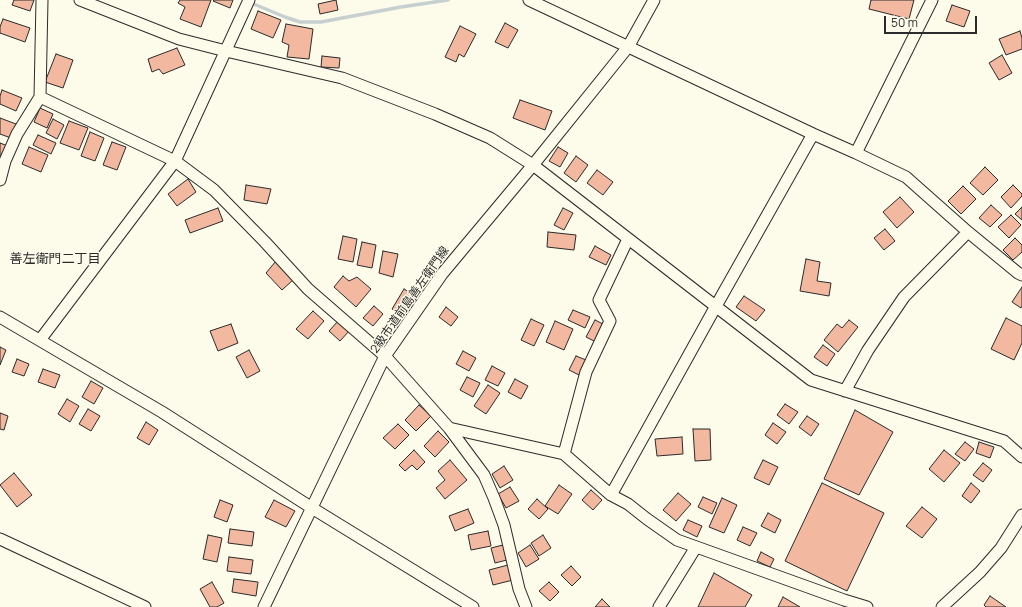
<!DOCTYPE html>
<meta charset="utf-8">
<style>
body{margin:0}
#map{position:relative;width:1022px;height:607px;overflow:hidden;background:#fdfbea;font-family:Manrope,sans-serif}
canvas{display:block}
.scale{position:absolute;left:884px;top:16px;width:93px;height:18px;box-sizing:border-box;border:2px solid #2b2b2b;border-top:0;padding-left:5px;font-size:12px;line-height:14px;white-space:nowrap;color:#2b2b2b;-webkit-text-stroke:3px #fdfbea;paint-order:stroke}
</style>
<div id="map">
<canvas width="1022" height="607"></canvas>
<div class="scale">50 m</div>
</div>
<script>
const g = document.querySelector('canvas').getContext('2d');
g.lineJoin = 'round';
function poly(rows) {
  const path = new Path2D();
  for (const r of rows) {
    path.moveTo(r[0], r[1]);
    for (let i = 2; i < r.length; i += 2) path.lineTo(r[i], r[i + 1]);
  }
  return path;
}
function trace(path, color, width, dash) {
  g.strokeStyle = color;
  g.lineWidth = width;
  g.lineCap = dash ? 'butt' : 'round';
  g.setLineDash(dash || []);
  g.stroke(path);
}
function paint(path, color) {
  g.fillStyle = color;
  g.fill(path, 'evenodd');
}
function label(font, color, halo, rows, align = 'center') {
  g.font = font + ' Manrope,"Noto Sans JP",sans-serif';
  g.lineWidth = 3;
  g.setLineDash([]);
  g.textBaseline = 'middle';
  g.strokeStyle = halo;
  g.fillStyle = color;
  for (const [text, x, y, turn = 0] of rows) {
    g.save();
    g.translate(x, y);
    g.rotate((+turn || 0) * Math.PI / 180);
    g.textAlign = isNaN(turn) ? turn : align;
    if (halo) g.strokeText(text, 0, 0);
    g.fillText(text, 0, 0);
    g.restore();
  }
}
const stream = poly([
 [249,2,285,17,300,22,321,22,401,7,448,0]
]);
const building = poly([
 [14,0,34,0,30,11,12,5,14,0],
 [180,0,211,0,201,27,180,19,185,7,178,3,180,0],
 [214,0,233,0,230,8,213,1,214,0],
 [336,0,338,10,320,14,318,4,336,0],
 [871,0,914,0,909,19,869,9,871,0],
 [952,5,970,11,964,27,946,21,952,5],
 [258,11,281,20,273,38,251,29,258,11],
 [3,19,30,28,25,42,0,33,0,27,3,19],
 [505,23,518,30,508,48,495,42,505,23],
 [286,24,313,29,309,59,287,57,289,45,282,42,286,24],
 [460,26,476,34,464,57,459,54,456,62,445,57,460,26],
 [1020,31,1022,38,1022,49,1006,55,999,39,1020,31],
 [177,48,185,65,163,74,159,69,152,72,148,59,177,48],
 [56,54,73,60,63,88,45,82,56,54],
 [1002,55,1012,73,999,80,989,63,1002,55],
 [322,56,340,58,339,68,321,67,322,56],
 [2,90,22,98,16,111,0,104,0,96,2,90],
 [520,100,552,111,545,130,513,118,520,100],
 [40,108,53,114,47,128,34,122,40,108],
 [0,118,16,124,11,138,0,134,0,118],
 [53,119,64,125,57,139,46,133,53,119],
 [69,121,88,128,79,150,60,143,69,121],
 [90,132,104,138,95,161,81,156,90,132],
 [38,135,56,143,51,154,33,145,38,135],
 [112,142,126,147,117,170,103,165,112,142],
 [0,143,8,146,3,160,0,159,0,143],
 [29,147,48,155,41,172,22,164,29,147],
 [558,147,568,153,560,167,549,161,558,147],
 [576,156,588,165,576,182,564,173,576,156],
 [985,167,998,180,983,195,970,183,985,167],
 [597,170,613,182,603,195,587,183,597,170],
 [188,179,196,192,177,206,168,194,188,179],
 [246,185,271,189,267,204,244,200,246,185],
 [1013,185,1022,194,1022,196,1011,208,1001,197,1013,185],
 [963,186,976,199,961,214,948,201,963,186],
 [900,197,914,212,897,228,883,212,900,197],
 [991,205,1002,215,990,227,979,218,991,205],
 [1022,207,1022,220,1015,214,1022,207],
 [218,208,223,221,190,233,185,220,218,208],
 [563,208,573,213,564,230,554,225,563,208],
 [1011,215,1021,225,1009,238,998,227,1011,215],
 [885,229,895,241,884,250,874,238,885,229],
 [548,232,576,235,574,250,547,247,548,232],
 [343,236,357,239,353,262,338,259,343,236],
 [1015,238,1022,245,1022,252,1013,260,1003,250,1015,238],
 [362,242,376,245,372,268,357,265,362,242],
 [595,246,611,255,606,265,589,257,595,246],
 [383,251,398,254,393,277,379,273,383,251],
 [806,259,820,262,817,281,831,283,829,296,800,291,806,259],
 [276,261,294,279,282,290,266,273,276,261],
 [343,276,349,281,357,277,371,289,356,307,334,287,343,276],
 [1022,287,1022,306,1021,308,1012,302,1022,287],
 [404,289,417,297,405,317,392,309,404,289],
 [744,296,765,310,756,321,736,307,744,296],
 [374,306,383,314,373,326,363,318,374,306],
 [446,307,458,317,451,326,439,317,446,307],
 [573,310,590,317,585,328,568,320,573,310],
 [313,311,324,321,308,339,296,329,313,311],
 [1006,318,1022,326,1022,343,1014,360,991,349,1006,318],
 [531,319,544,325,534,346,521,340,531,319],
 [339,320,350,330,340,341,329,331,339,320],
 [595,320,605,325,596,342,586,337,595,320],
 [849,320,858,327,838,352,824,340,837,324,842,328,849,320],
 [555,321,573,329,564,350,546,342,555,321],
 [231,324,238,343,218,351,210,331,231,324],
 [823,345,835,354,827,366,814,357,823,345],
 [0,347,6,350,0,365,0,347],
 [249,350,260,371,247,378,236,357,249,350],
 [463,351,476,358,469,371,456,364,463,351],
 [576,356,586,360,579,375,569,370,576,356],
 [17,359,29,364,24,376,12,372,17,359],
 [492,366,505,373,498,386,485,380,492,366],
 [43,369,60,375,55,388,38,382,43,369],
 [467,377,480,383,473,397,460,390,467,377],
 [515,379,528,386,521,399,508,392,515,379],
 [91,381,103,388,94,404,82,397,91,381],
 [488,385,500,393,486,414,474,406,488,385],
 [67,399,79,406,70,422,58,414,67,399],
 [785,404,798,412,789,424,777,415,785,404],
 [419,405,431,416,416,431,405,420,419,405],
 [88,409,100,416,91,431,79,424,88,409],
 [855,410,893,432,859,495,824,479,855,410],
 [0,413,8,416,4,430,0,429,0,413],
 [807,416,819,424,811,436,799,427,807,416],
 [146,422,158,430,149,445,137,438,146,422],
 [773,423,786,432,777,444,765,435,773,423],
 [398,424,409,435,395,449,383,438,398,424],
 [693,429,710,429,711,460,695,461,693,429],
 [438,431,449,442,435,457,424,446,438,431],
 [682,437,683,454,657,456,655,439,682,437],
 [965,442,974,449,965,461,955,454,965,442],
 [979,442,994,447,990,458,976,453,979,442],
 [414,450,425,462,417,470,412,465,405,471,399,465,414,450],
 [944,450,960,463,944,482,929,469,944,450],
 [450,460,467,480,445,499,436,488,445,480,438,471,450,460],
 [763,460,778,467,769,485,754,478,763,460],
 [983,463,992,470,983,482,973,475,983,463],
 [504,466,513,480,500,488,492,474,504,466],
 [14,473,32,495,17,507,0,485,14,473],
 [822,483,884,513,847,591,785,561,822,483],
 [971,483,980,491,971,503,962,496,971,483],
 [559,485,572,494,558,514,545,506,559,485],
 [510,487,519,501,506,508,498,494,510,487],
 [591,490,602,500,593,510,582,500,591,490],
 [678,493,691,504,676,521,663,510,678,493],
 [703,497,717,503,712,514,698,507,703,497],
 [722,498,737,505,724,533,709,527,722,498],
 [537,499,548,509,539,519,528,509,537,499],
 [220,500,233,505,227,522,214,517,220,500],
 [274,500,295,511,286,527,265,517,274,500],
 [922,507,937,519,922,538,906,526,922,507],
 [468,509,474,523,455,531,449,516,468,509],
 [768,513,781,520,775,533,761,526,768,513],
 [688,520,702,526,697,537,683,530,688,520],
 [743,527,757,533,750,546,737,540,743,527],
 [230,529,254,532,252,546,228,543,230,529],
 [488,531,491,546,471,550,468,535,488,531],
 [208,535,222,538,217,562,203,559,208,535],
 [543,535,551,548,539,556,531,543,543,535],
 [503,545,507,560,495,563,491,548,503,545],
 [530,545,539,559,526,567,518,553,530,545],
 [761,552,774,559,770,567,757,561,761,552],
 [229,557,253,560,251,574,227,571,229,557],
 [508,565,513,580,493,585,489,570,508,565],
 [571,566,581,577,572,586,561,575,571,566],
 [714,573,752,595,745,607,698,607,714,573],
 [234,579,258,582,256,596,232,592,234,579],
 [212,582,224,603,217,607,210,607,200,589,212,582],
 [549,582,559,592,550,601,539,591,549,582],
 [990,596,1006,607,986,607,984,605,990,596],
 [783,597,800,607,778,607,783,597],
 [602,599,610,607,595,607,602,599]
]);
const street = poly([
 [80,0,179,39,226,51,342,78,435,114,490,138,533,165,811,380,1004,441,1022,457],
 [529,0,813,134,856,153,906,177,968,232,1018,273,1022,275],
 [40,97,175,161,214,190,265,242,308,289,385,356,449,428,484,475,494,498,504,525,519,589,526,607],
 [856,153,932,0],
 [0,180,5,161,17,134,40,97,42,0],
 [0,317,162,412,312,508,473,607],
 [40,340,175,161,249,0],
 [845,391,868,350,904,297,968,232],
 [449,428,564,454,611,495,628,504,647,519,677,540,844,600,867,607],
 [564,454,586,372,610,321,599,300,628,239],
 [611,495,716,306,813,134],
 [0,539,145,607],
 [264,607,385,356,442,274,533,165,628,47,654,0],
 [659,607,696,547],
 [942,607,980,572,1001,548,1022,515]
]);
const streetNames = [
 ["2級市道前島善左衛門線",410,300,-55]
];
const neighbourhoodNames = [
 ["善左衛門二丁目",55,259]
];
trace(stream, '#c7d0d0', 3.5);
paint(building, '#f2b8a0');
trace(building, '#2b2b2b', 1);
trace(street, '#2b2b2b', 13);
trace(street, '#fdfbea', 11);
label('12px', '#2b2b2b', '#fdfbea', streetNames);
label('13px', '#2b2b2b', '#fdfbea', neighbourhoodNames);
</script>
